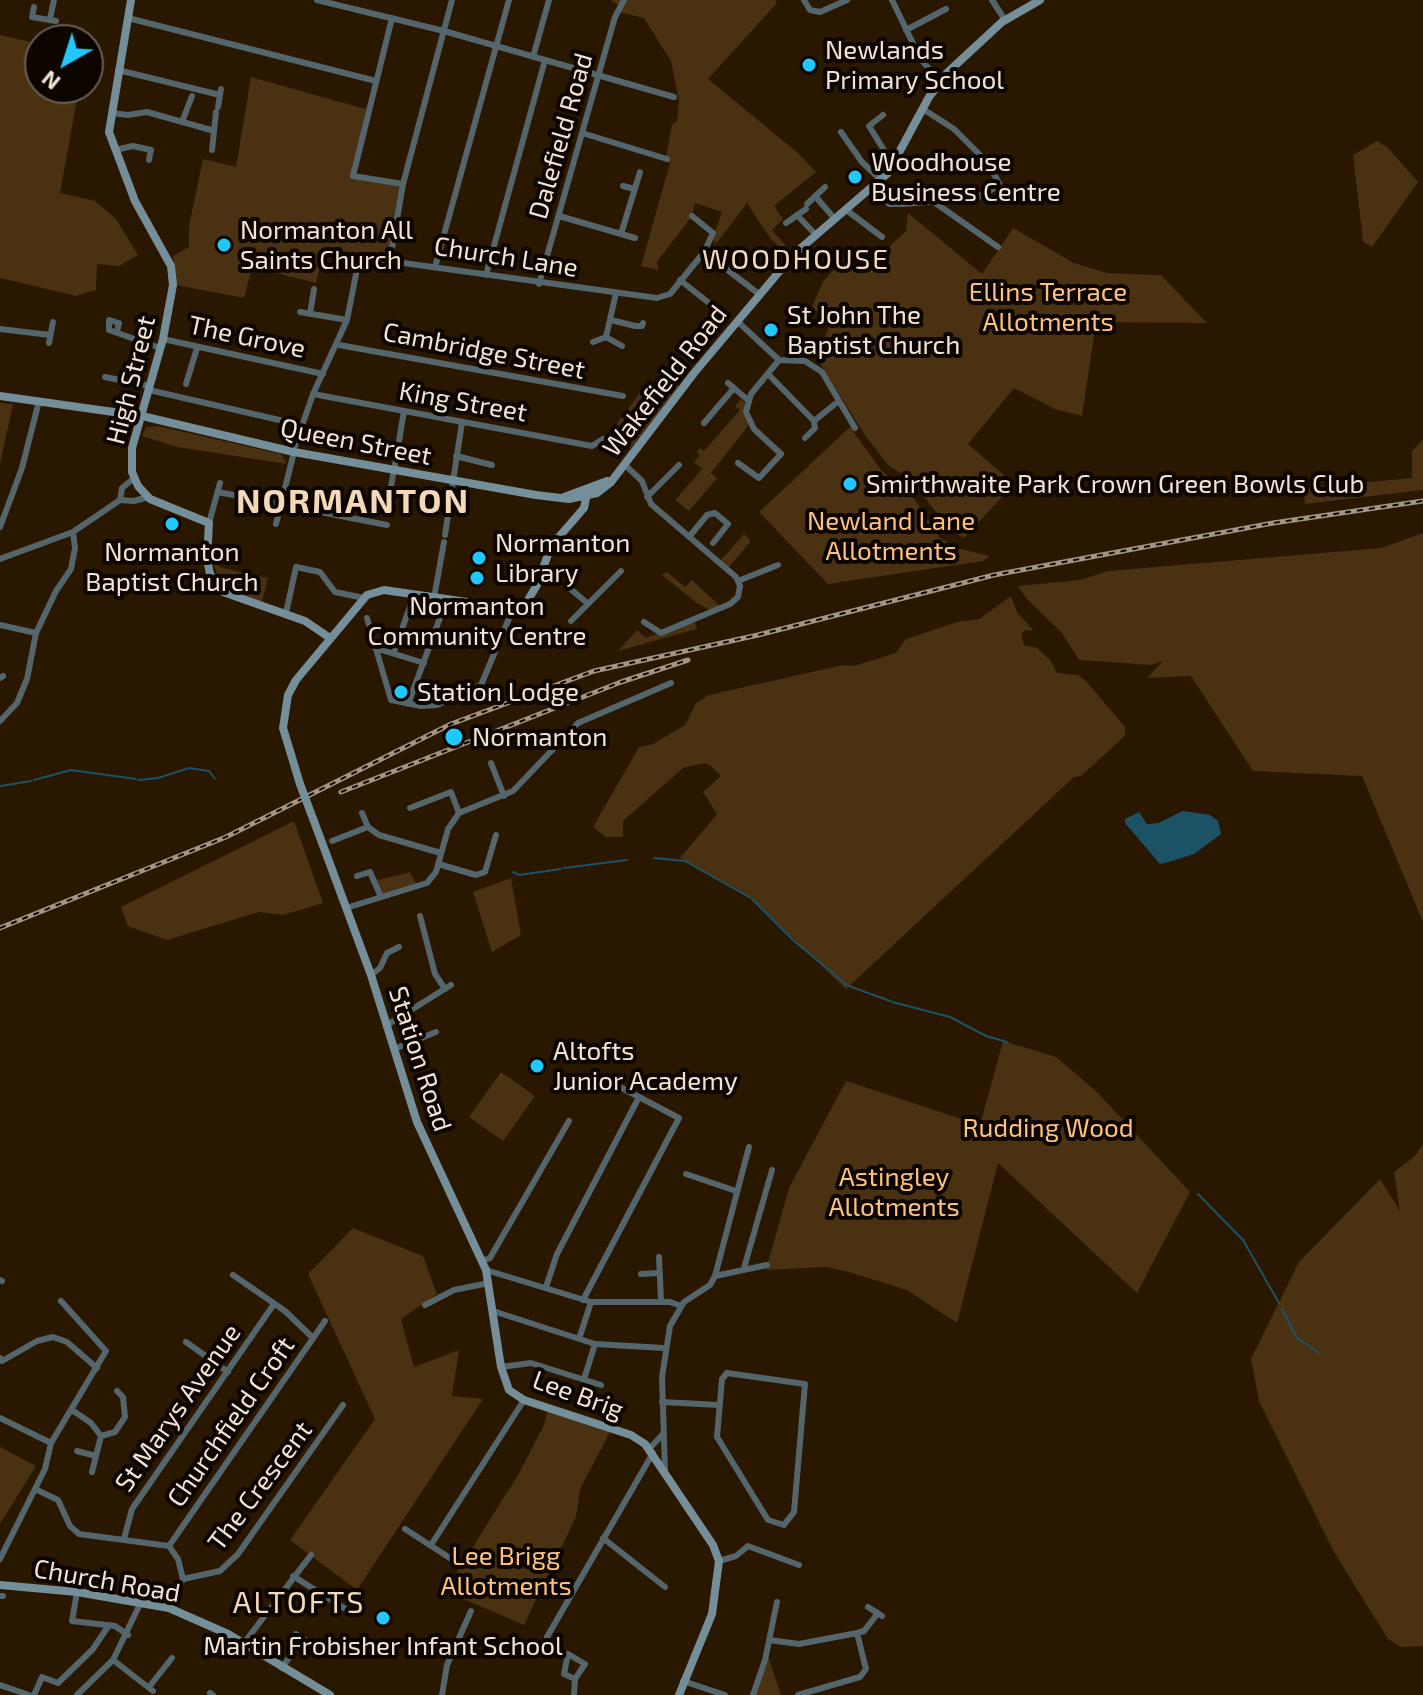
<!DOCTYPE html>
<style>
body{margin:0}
#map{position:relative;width:1423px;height:1695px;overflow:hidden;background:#2a1700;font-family:"Exo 2",sans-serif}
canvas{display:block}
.north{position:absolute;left:24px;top:24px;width:80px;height:80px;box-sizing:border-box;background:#0c0500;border:2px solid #685e55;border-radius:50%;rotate:219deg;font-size:22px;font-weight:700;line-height:32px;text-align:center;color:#f2e4d5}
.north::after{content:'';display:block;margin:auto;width:28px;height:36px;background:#20c9fd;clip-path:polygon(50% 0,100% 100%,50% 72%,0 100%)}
</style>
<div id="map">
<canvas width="1423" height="1695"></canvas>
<div class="north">N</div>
</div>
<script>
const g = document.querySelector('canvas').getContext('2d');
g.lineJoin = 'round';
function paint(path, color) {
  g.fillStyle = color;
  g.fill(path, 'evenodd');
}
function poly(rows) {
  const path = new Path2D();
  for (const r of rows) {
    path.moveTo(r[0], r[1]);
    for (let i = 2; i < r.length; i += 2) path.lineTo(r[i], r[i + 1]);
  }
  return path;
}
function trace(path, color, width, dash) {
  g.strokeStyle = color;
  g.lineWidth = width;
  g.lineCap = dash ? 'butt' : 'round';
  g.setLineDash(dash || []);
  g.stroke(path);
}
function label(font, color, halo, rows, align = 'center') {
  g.font = font + ' "Exo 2",sans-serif';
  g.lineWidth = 8;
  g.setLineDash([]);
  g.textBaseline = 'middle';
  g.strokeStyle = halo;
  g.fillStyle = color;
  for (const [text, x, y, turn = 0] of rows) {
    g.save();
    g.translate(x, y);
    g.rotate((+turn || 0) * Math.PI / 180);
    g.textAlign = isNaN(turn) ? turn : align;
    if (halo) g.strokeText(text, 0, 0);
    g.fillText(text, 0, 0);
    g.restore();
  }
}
const green = poly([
 [610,0,775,0,777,3,708,79,798,153,816,172,774,206,783,219,772,230,787,247,797,252,791,258,770,238,747,203,713,248,716,242,712,239,722,212,695,203,692,216,657,262,658,270,641,266,670,163,665,161,672,125,677,121,679,101,671,61,644,18,618,12,620,6],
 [0,35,40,44,40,88,79,88,60,193,95,201,116,219,138,255,119,266,97,264,96,290,76,296,0,278],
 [251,77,369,110,353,175,403,184,390,260,364,259,355,253,325,248,316,283,252,267,244,298,176,285,173,256,189,247,189,226,203,159,236,167],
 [1377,141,1388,148,1418,182,1372,247,1363,241,1353,155],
 [908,213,982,274,1013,228,1074,263,1107,273,1161,275,1207,323,1096,322,1082,416,1055,409,1014,388,968,444,1014,484,964,538,951,531,910,479,888,465,864,434,821,365,824,339,830,325,825,316,811,308,823,282,845,257,865,269,906,231],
 [668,379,680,387,631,448,610,433,648,382,655,387,658,383,663,385],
 [741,399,745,403,748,426,711,473,717,478,689,511,675,500,702,469,694,462,700,455,697,452,700,448,704,451,740,410,735,406],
 [0,403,13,404,0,464],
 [158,426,281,454,287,464,177,447,142,436,146,427],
 [850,427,882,471,911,494,940,538,957,548,990,556,983,561,828,584,759,512],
 [1423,439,1423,490,1305,504,1303,488,1412,478,1412,451],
 [1423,533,1423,922,1362,776,1253,771,1191,676,1147,678,1163,661,1151,665,1079,660,1062,633,1027,599,1018,586,1080,580,1108,571,1381,548],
 [744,534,751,541,729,567,721,560],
 [213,547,219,567,268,578,262,602,240,595,222,584,212,562],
 [667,572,685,587,692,580,720,606,710,610,697,603,662,575],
 [1011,596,1017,612,1034,631,1025,630,1021,634,1024,645,1037,648,1050,660,1057,673,1078,675,1086,681,1125,727,1125,736,1081,776,1074,777,846,989,753,900,680,858,717,814,703,792,721,776,711,766,705,763,683,768,623,821,623,837,606,837,593,827,639,747,653,744,685,725,696,703,709,695,843,665,854,666,896,653,906,639,957,622,979,619],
 [693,619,697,629,618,651,637,630,646,638],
 [294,821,323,903,283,915,259,912,167,940,128,926,121,907],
 [410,872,417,886,381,897,374,881],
 [511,878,521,935,492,952,473,892],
 [1003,1041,1056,1057,1096,1091,1190,1192,1137,1293,998,1163,957,1323,907,1290,852,1273,827,1267,766,1270,789,1188,846,1081,980,1125],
 [501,1072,535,1096,503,1141,469,1117],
 [1423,1144,1423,1646,1401,1647,1388,1639,1334,1552,1259,1401,1251,1359,1299,1262,1380,1179,1400,1211,1394,1172,1414,1157],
 [353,1228,423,1256,437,1294,401,1319,414,1367,459,1350,452,1396,483,1399,357,1590,290,1540,375,1419,308,1274],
 [548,1409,612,1428,580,1489,576,1517,524,1625,445,1591,518,1475,544,1425],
 [0,1447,36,1466,0,1524],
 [767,1653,781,1695,753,1695]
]);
const water = poly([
 [1183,811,1210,815,1218,821,1221,834,1194,854,1169,862,1160,864,1125,823,1125,819,1139,812,1147,824,1158,823]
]);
const stream = poly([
 [34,780,71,770,136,779],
 [139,780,158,778,189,768,209,771,215,779],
 [0,786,31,781],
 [654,858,685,861,749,897],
 [564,868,627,860],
 [513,872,519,875,561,869],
 [752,899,793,940,847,985],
 [849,986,890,1001],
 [892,1002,950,1017,986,1036,1007,1042],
 [1198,1194,1243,1240,1279,1303],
 [1282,1309,1297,1338,1319,1353]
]);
const street = poly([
 [317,0,444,31,674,97],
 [804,0,810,10,820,12,847,0],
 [892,0,920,58,940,82],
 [992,0,1005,20],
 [34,7,32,17,56,21],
 [128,18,376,81],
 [392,18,353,176,403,184],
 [50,19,54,0],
 [906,30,946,9],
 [533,57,549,0],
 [118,70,220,95],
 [218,107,221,89],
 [112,113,128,115,147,112,211,130],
 [883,115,869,126,887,155,897,161],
 [182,122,192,96],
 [841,132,862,162,881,180],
 [582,133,667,159],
 [115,150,133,146,151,150,149,160],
 [212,150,216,112],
 [623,186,635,189],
 [871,189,889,204,903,204,976,198,1000,185,987,162,954,129,923,109],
 [815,196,834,218],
 [934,202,998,247],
 [807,204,825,187],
 [845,209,882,237],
 [797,215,814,233],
 [559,216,635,238],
 [692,216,713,233,704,252],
 [786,223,806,209],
 [621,234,640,172],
 [390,260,403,184,452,0],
 [435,267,509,0],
 [486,275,545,60],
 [680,280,714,307],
 [539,284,615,17,624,0],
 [300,312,347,320],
 [310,314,314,289],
 [611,320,635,326,642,326,643,323],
 [737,321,779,360,805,361,822,372,855,428],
 [0,329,50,335],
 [117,332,119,323,109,320,109,330,160,348],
 [606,337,622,346],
 [163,339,323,374],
 [593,342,606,337,616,293],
 [49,343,53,322],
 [339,345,623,396],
 [769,375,814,421,815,428,805,438],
 [105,377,150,386],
 [728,383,748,400],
 [186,384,197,348],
 [149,390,301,425],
 [313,394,592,446,603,439],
 [814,421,835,404],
 [704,423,734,388],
 [295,446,313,394,347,320,358,264,367,258,657,298,670,294,704,252,759,294],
 [456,456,492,465],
 [738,463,759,478,781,454,754,429,746,412,751,394,779,360],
 [395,465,404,411],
 [625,465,642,481,651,504,736,577,740,586,738,597,730,604,661,633,644,622],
 [218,492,387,525],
 [647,497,679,465],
 [389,499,394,469],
 [120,500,134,501,148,497],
 [120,500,122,488,134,478],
 [209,523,220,483],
 [276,524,294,452],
 [0,527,22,468,39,401],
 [445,535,462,422],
 [689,537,707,515,715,513,728,524,713,543],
 [0,559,73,532,120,500],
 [738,581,778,565],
 [567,586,586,602],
 [434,598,444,542],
 [286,613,296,567,320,572,335,592,364,598],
 [367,618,391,700,421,706,437,705,481,685,513,609],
 [571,621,621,571],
 [0,625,36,633],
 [414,642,429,648],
 [375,648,424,663],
 [394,652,414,595],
 [0,678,3,676],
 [408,704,447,599],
 [0,721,17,703,27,679,36,633,56,591,71,569,75,548,73,532],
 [491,763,504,796],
 [410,808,451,792,459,813],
 [362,813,368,827],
 [332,841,368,827,379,835,441,853],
 [438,864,476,875,485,872,496,835],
 [357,876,370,872,381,897],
 [346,908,427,883,436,872,448,829,459,813,513,791,578,723,671,683],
 [420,916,435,974,445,989],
 [371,975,380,968,387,953,399,947],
 [387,1025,451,985],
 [394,1049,436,1032],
 [686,1174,736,1191],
 [659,1257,661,1301],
 [482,1261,490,1258,569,1121],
 [744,1268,772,1170],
 [486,1270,591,1302,670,1302,681,1306],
 [641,1274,660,1273],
 [233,1275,285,1311,313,1338],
 [715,1276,749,1147],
 [0,1280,2,1281],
 [546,1287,557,1254,639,1097],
 [583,1300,679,1118,618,1086],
 [425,1305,454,1290,489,1283],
 [493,1311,595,1344,664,1348],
 [579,1339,591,1302],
 [186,1342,228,1372],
 [0,1358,2,1361,37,1341,53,1337,67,1342,97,1368],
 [501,1367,531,1363,601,1385],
 [727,1373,805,1384,794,1512,784,1525,768,1520,717,1437,722,1379,727,1373],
 [584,1379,595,1344],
 [662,1402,719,1405],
 [72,1410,91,1423,101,1436,115,1432,125,1417,123,1397,117,1391],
 [0,1418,51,1443],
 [650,1448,662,1435],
 [77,1451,96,1456,101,1436],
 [665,1470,662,1377,670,1326,684,1302,710,1285,715,1276,767,1265],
 [92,1472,96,1456],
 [35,1489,58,1500,70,1526,79,1534,169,1546,178,1559,183,1579],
 [405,1529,456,1562],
 [603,1538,665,1587],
 [124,1539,132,1509,274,1304],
 [431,1545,524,1400],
 [169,1546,325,1321],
 [0,1559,45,1469,51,1443,106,1351,61,1301],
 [719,1561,736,1556,748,1546,799,1565],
 [293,1576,344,1608],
 [183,1579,220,1571,238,1554,343,1405],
 [77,1592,72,1621,115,1626,128,1635],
 [0,1596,3,1596],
 [868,1607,882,1616],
 [169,1608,183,1579],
 [857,1633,864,1631,878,1613],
 [296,1634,310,1643],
 [547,1637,653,1453],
 [769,1640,799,1644,857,1633,866,1669,860,1677,798,1695],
 [244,1643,311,1555],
 [113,1660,153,1691],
 [282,1668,302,1638],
 [683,1681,725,1695],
 [0,1685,29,1695],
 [149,1687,172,1658],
 [210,1693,213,1695],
 [34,1695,42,1677,58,1683,93,1649,109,1625],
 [77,1695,113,1660,141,1602],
 [442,1695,447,1665,471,1611],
 [574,1695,575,1679,585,1664,568,1654,564,1674,575,1679],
 [753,1695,765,1660,777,1602]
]);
const secondary = poly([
 [131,0,109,132,135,201,171,266,173,285,163,339,132,448,132,472,138,486,150,499,209,523,207,559,210,574,223,592,305,621,330,638],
 [0,396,142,416,294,452,536,495,569,499,597,493,611,482,694,373,794,254,888,173,929,97,948,72,1002,22,1040,0],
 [564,497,607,481],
 [300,784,283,728,288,695,296,680,367,595,384,590,522,610,537,585,551,546,584,508,588,489],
 [327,856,371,975,417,1122,486,1270,501,1367,509,1390,524,1400,631,1435,645,1444,713,1545,719,1561,712,1614,679,1695],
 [0,1585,77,1592,169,1608,228,1634,330,1695]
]);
const rail = poly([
 [341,792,621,682,688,660],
 [0,928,226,837,451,724,594,671,758,635,994,575,1273,523,1423,501]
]);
const secondaryBridge = poly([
 [300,784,327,856]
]);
const markers = [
 [809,65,8,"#20c9fd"],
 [855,177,8,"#20c9fd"],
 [224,245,8,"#20c9fd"],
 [771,330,8,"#20c9fd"],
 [850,484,8,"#20c9fd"],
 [172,524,8,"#20c9fd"],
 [479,558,8,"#20c9fd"],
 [477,578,8,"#20c9fd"],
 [401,692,8,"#20c9fd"],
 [454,737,10,"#20c9fd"],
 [537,1066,8,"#20c9fd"],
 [383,1618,8,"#20c9fd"]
];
const poiNames = [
 ["Newlands",825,50],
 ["Primary School",825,80],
 ["Woodhouse",871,162],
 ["Business Centre",871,192],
 ["Normanton All",240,230],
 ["Saints Church",240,260],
 ["St John The",787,315],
 ["Baptist Church",787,345],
 ["Smirthwaite Park Crown Green Bowls Club",866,484],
 ["Normanton",495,543],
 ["Library",495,573],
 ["Normanton",172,552,"center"],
 ["Baptist Church",172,582,"center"],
 ["Normanton",477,606,"center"],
 ["Community Centre",477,636,"center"],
 ["Station Lodge",417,692],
 ["Normanton",472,737],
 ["Altofts",553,1051],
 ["Junior Academy",553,1081],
 ["Martin Frobisher Infant School",383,1646,"center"]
];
const streetNames = [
 ["Dalefield Road",561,136,-74],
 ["Church Lane",506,257,9],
 ["The Grove",247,337,12],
 ["Cambridge Street",484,351,11],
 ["High Street",131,380,-76],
 ["Wakefield Road",665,381,-52],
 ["King Street",463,402,10],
 ["Queen Street",356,442,11],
 ["Station Road",420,1059,72],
 ["Lee Brig",578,1395,20],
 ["St Marys Avenue",178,1408,-55],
 ["Churchfield Croft",231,1422,-55],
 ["The Crescent",260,1486,-53],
 ["Church Road",107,1581,10]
];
const parkNames = [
 ["Ellins Terrace",1048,292],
 ["Allotments",1048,322],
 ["Newland Lane",891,521],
 ["Allotments",891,551],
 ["Rudding Wood",1048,1128],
 ["Astingley",894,1177],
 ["Allotments",894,1207],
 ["Lee Brigg",506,1556],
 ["Allotments",506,1586]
];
const neighbourhoodNames = [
 ["WOODHOUSE",796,260]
];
const quarterNames = [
 ["ALTOFTS",299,1603]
];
const districtNames = [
 ["NORMANTON",353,502]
];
paint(green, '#493112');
paint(water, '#1c5266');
trace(stream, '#1c5266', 2);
trace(street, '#55656c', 6);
trace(secondary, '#758f9a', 8);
trace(rail, '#a49481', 5);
trace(rail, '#0c0500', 2, [6]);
trace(secondaryBridge, '#758f9a', 8);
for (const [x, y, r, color] of markers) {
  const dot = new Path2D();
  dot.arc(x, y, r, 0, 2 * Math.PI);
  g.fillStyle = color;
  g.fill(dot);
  trace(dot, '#0c0500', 3);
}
label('26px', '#f2e4d5', '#0c0500', poiNames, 'left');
label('26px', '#f2e4d5', '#0c0500', streetNames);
label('26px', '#fcc17c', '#0c0500', parkNames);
g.letterSpacing = '2px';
label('28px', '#f3d8ba', '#0c0500', neighbourhoodNames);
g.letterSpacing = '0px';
g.letterSpacing = '2px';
label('30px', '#f3d8ba', '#0c0500', quarterNames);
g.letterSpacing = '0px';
g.letterSpacing = '2px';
label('bold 34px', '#f3d8ba', '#0c0500', districtNames);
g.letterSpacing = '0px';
</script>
